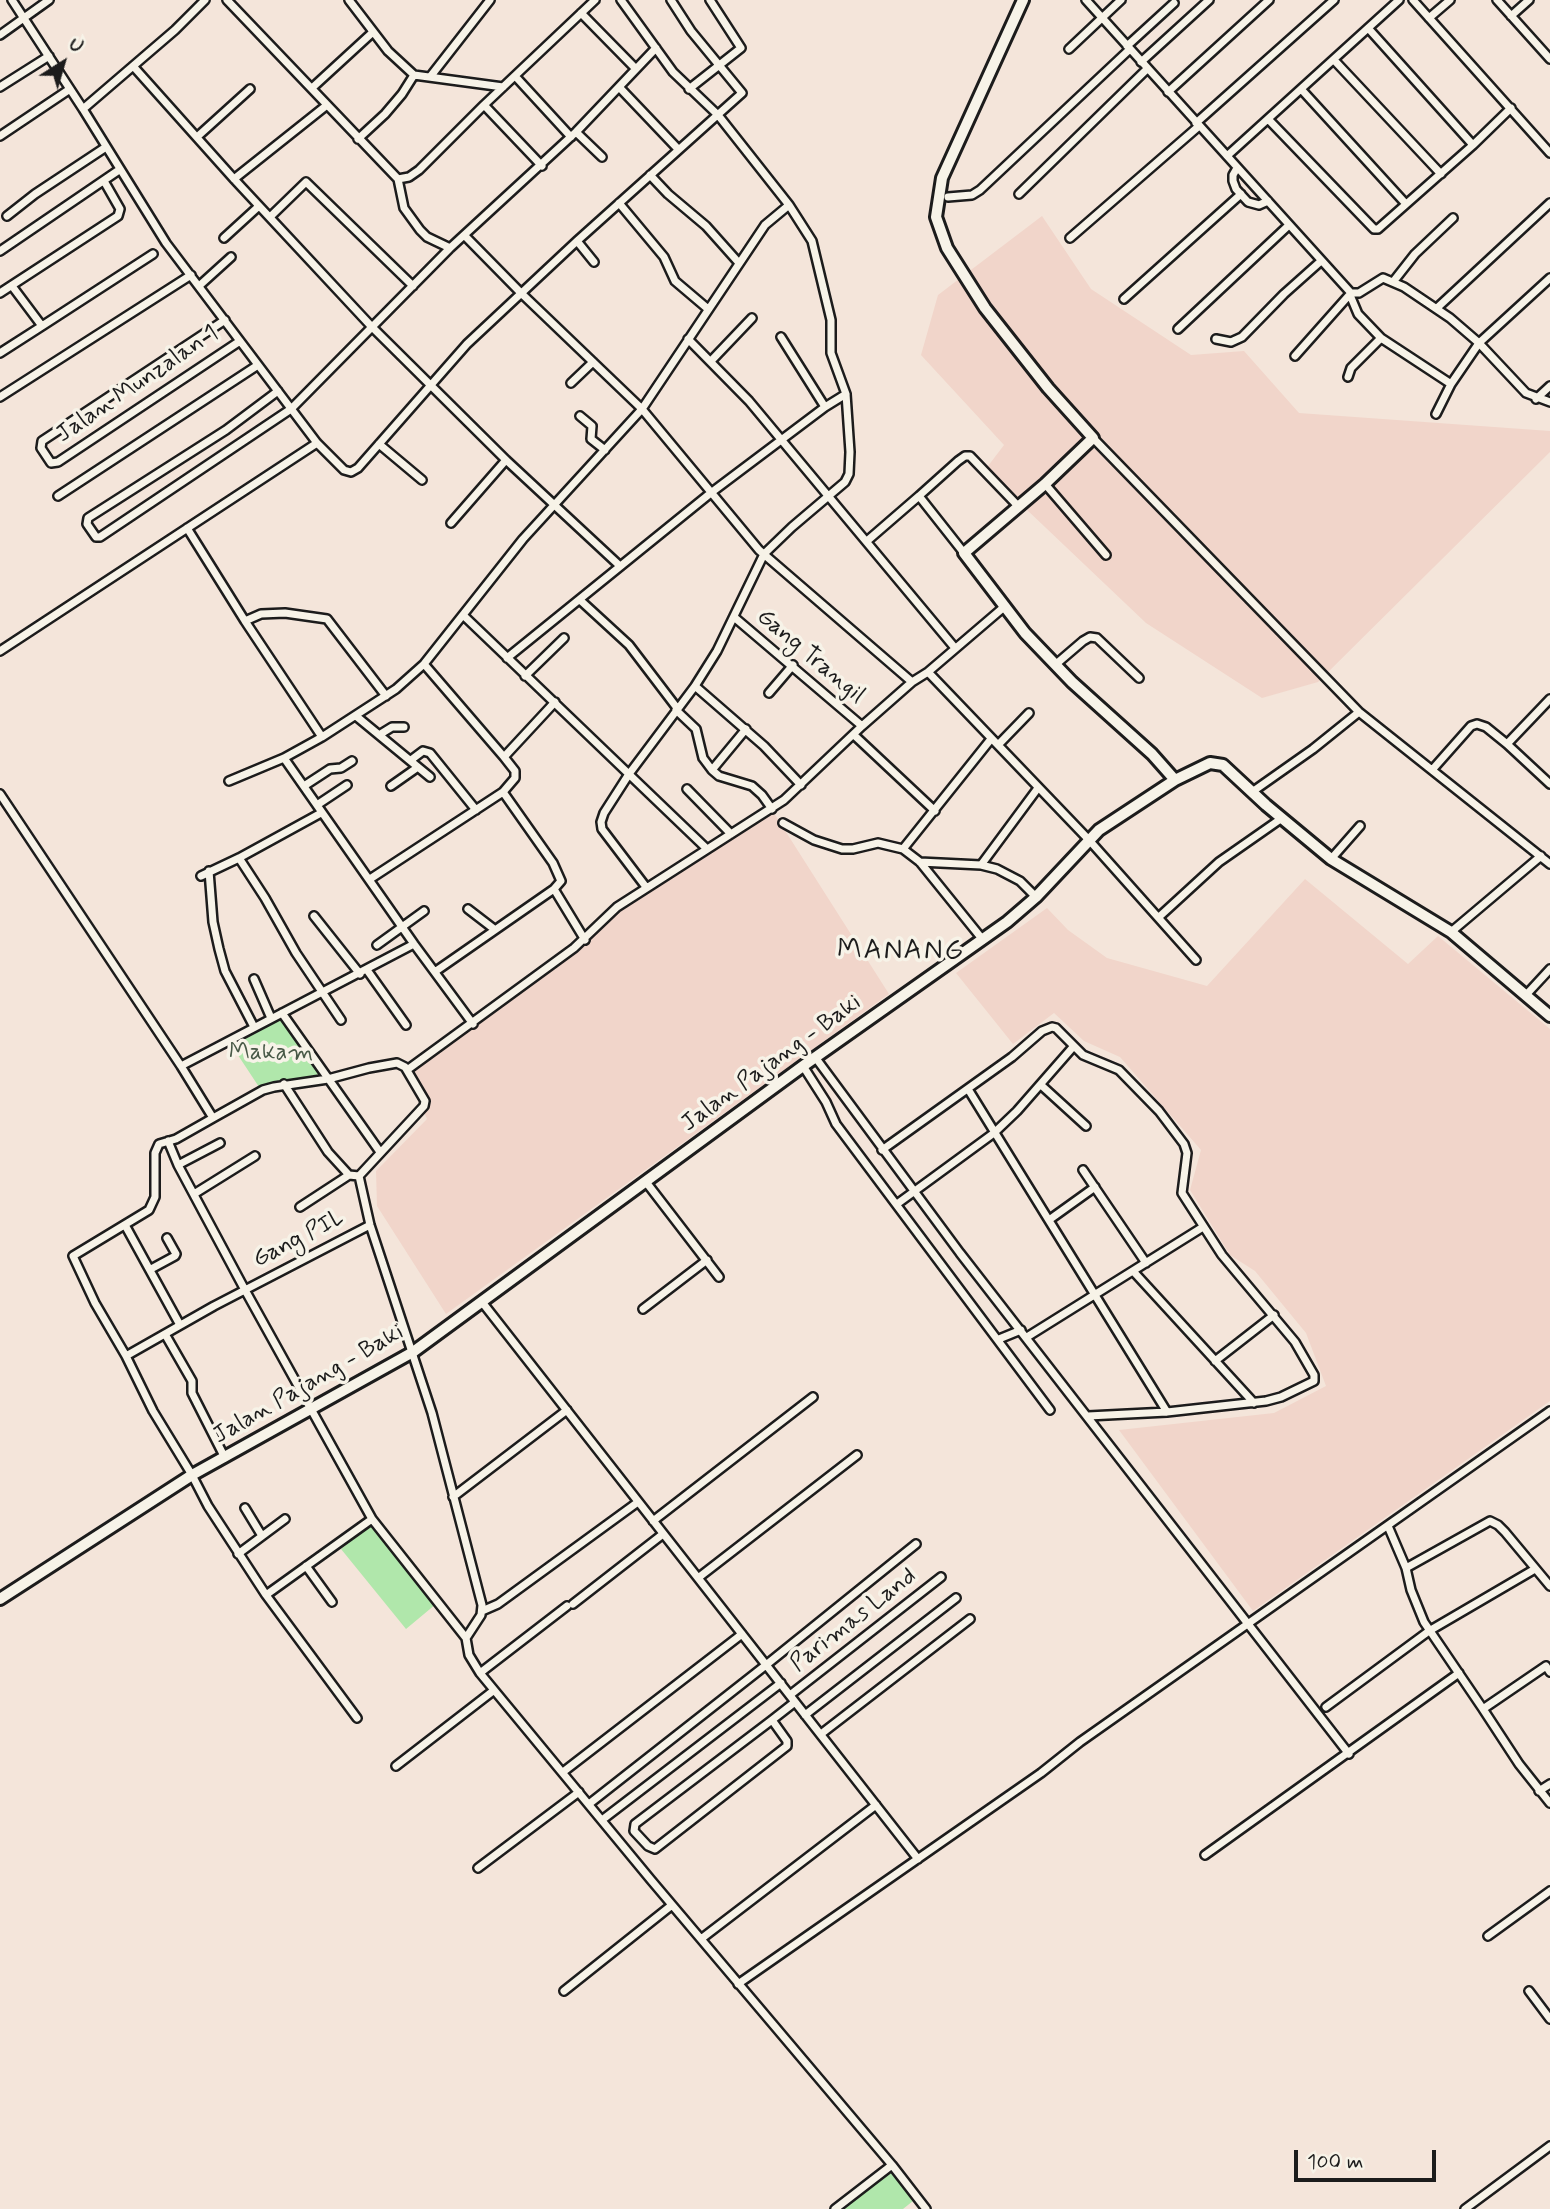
<!DOCTYPE html>
<style>
body{margin:0}
#map{position:relative;width:1550px;height:2209px;overflow:hidden;background:#f4e5da;font-family:Mynerve,sans-serif}
canvas{display:block}
.north{position:absolute;left:28px;top:28px;width:70px;height:70px;-webkit-text-stroke:5px #f7f3e8;paint-order:stroke;rotate:37deg;font-size:19px;font-weight:700;line-height:28px;text-align:center;color:#1c1c1c}
.north::after{content:'';display:block;margin:auto;width:24px;height:32px;background:#1c1c1c;clip-path:polygon(50% 0,100% 100%,50% 72%,0 100%)}
.scale{position:absolute;left:1294px;top:2150px;width:142px;height:32px;box-sizing:border-box;border:4px solid #1c1c1c;border-top:0;padding-left:9px;font-size:21px;line-height:24px;white-space:nowrap;color:#1c1c1c;-webkit-text-stroke:5px #f7f3e8;paint-order:stroke}
</style>
<div id="map">
<canvas width="1550" height="2209"></canvas>
<div class="north">U</div>
<div class="scale">100 m</div>
</div>
<script>
const g = document.querySelector('canvas').getContext('2d');
g.lineJoin = 'round';
function paint(path, color) {
  g.fillStyle = color;
  g.fill(path, 'evenodd');
}
function poly(rows) {
  const path = new Path2D();
  for (const r of rows) {
    path.moveTo(r[0], r[1]);
    for (let i = 2; i < r.length; i += 2) path.lineTo(r[i], r[i + 1]);
  }
  return path;
}
function trace(path, color, width, dash) {
  g.strokeStyle = color;
  g.lineWidth = width;
  g.lineCap = dash ? 'butt' : 'round';
  g.setLineDash(dash || []);
  g.stroke(path);
}
function label(font, color, halo, rows, align = 'center') {
  g.font = font + ' Mynerve,sans-serif';
  g.lineWidth = 7;
  g.setLineDash([]);
  g.textBaseline = 'middle';
  g.strokeStyle = halo;
  g.fillStyle = color;
  for (const [text, x, y, turn = 0] of rows) {
    g.save();
    g.translate(x, y);
    g.rotate((+turn || 0) * Math.PI / 180);
    g.textAlign = isNaN(turn) ? turn : align;
    if (halo) g.strokeText(text, 0, 0);
    g.fillText(text, 0, 0);
    g.restore();
  }
}
const built = poly([
 [1042,216,1091,289,1191,355,1244,351,1299,413,1550,431,1550,452,1318,682,1262,698,1146,623,985,470,1004,445,921,355,938,295],
 [772,810,889,994,446,1314,377,1206,376,1171,427,1119,405,1067,669,873],
 [1305,879,1408,964,1438,936,1550,1029,1550,1401,1253,1611,1119,1430,1274,1413,1326,1386,1306,1333,1255,1271,1230,1255,1190,1190,1201,1150,1120,1057,1084,1041,1054,1013,1013,1044,956,973,1047,908,1068,930,1107,958,1207,986]
]);
const green = poly([
 [281,1017,320,1074,259,1087,230,1043],
 [372,1524,436,1604,406,1629,341,1549],
 [889,2170,913,2201,903,2209,840,2209]
]);
const street = poly([
 [12,0,83,109,166,243,317,443,344,470,351,472,358,468,467,344,577,241,742,93,691,31,671,0],
 [227,0,398,179,404,208,420,230,427,237,450,248],
 [349,0,388,51,414,75,503,87],
 [621,0,673,72,718,115,789,205,812,241,831,320,831,353,846,394,850,452,849,474,845,482,792,527,764,554,717,651,695,686,629,774,604,813,601,822,602,829,646,887],
 [1086,0,1351,293,1359,293,1383,278,1404,287,1450,318,1479,343,1526,393,1550,402],
 [1413,0,1550,153],
 [1497,0,1550,59],
 [581,13,636,69],
 [1511,16,1529,0],
 [1429,18,1450,0],
 [1368,28,1473,145],
 [0,35,49,0],
 [1127,46,1174,3],
 [1069,49,1121,0],
 [1334,60,1441,174],
 [1141,62,1209,0],
 [133,66,234,179,371,326,506,460,620,566],
 [515,76,571,137],
 [430,77,490,0],
 [0,87,49,56],
 [619,87,678,149],
 [312,88,373,32],
 [689,89,741,48,710,0],
 [1301,89,1406,204],
 [1168,92,1269,0],
 [484,105,542,166],
 [83,109,175,30,205,0],
 [1268,119,1374,229,1378,229,1473,145,1511,108],
 [1196,123,1334,0],
 [576,132,602,157],
 [0,136,70,89],
 [197,137,250,89],
 [358,139,385,114,402,94,414,75],
 [1227,156,1399,0],
 [1237,168,1233,175,1233,181,1236,189,1248,202,1259,205,1268,201],
 [650,175,668,194,706,226,739,263],
 [234,179,327,105],
 [398,179,409,177,419,170,484,105,595,0],
 [1019,194,1147,69],
 [948,197,972,195,980,190,1130,49],
 [619,203,664,257,675,281,708,309],
 [7,216,35,194,106,147],
 [270,217,306,182,413,286],
 [465,236,521,293,642,409,759,550,912,682,928,672,1089,840,1196,960],
 [224,238,259,206],
 [1070,238,1199,126],
 [577,241,594,262],
 [0,251,119,170],
 [1393,282,1415,254,1453,218],
 [12,286,42,326,153,254],
 [199,286,231,257],
 [0,293,118,216,120,209,104,181],
 [1350,295,1358,314,1381,338,1451,384],
 [1124,299,1241,194],
 [1437,308,1550,203],
 [225,320,42,441,41,448,51,463,58,462,240,341],
 [1178,329,1289,225],
 [781,337,825,407],
 [688,339,749,401,955,648],
 [1216,339,1231,342,1242,337,1284,294,1321,261],
 [0,353,42,326],
 [1295,356,1351,293],
 [711,361,752,318],
 [1348,377,1351,368,1381,338],
 [571,383,593,362],
 [278,391,226,430,88,518,87,524,96,537,100,537,291,409,450,248,576,132,656,48],
 [0,397,191,275],
 [1536,399,1550,386],
 [1436,414,1451,384,1479,343,1550,278],
 [580,416,592,426,591,439,605,450],
 [1093,438,1359,712,1550,864],
 [379,444,422,480],
 [1045,484,1106,555],
 [58,496,258,365],
 [451,523,506,460],
 [187,528,245,621,322,737],
 [867,541,919,496],
 [964,553,919,496,958,461,965,456,970,456,1019,507],
 [580,600,629,645,677,708],
 [463,615,707,849],
 [734,617,862,726],
 [245,621,261,614,285,613,327,619,386,696],
 [0,651,317,443],
 [507,658,712,492,825,407,846,394],
 [1055,665,1083,641,1090,637,1097,638,1139,678],
 [928,672,1004,607],
 [525,676,564,638],
 [695,686,764,746,801,785],
 [769,693,793,665],
 [676,710,696,729,703,758,712,770],
 [356,716,430,777],
 [746,729,712,770,719,776,752,786,762,795,772,809],
 [379,735,392,727,404,727],
 [854,735,935,811],
 [1507,744,1550,784],
 [998,745,1029,713],
 [504,757,555,702],
 [284,758,414,944,473,1024],
 [411,760,423,751,430,753,476,810],
 [1432,770,1471,726,1477,724,1486,727,1507,744,1550,699],
 [229,781,284,758,322,737,396,689,424,664,523,539,642,409,765,225,789,205],
 [304,786,330,769,341,768,352,761],
 [391,786,418,767],
 [687,789,731,834],
 [1252,792,1313,749,1359,712],
 [0,794,181,1066],
 [317,805,347,785],
 [783,823,814,840,842,849,853,849,878,843,903,849,920,862,983,940],
 [903,849,991,739],
 [239,858,265,898,296,953,341,1020],
 [1331,859,1360,826],
 [920,862,981,865,997,869,1020,881,1036,897],
 [981,865,1038,788],
 [209,871,213,922,219,949,225,971,254,1027],
 [201,876,239,858,321,813],
 [370,879,503,792,515,778,515,771,504,757,424,664],
 [554,889,585,940],
 [468,909,494,929],
 [314,916,360,974],
 [1159,917,1219,862,1282,818],
 [1451,932,1541,856],
 [377,945,424,911],
 [367,970,406,1025],
 [436,971,554,889,561,881,553,863,503,792],
 [254,979,271,1018],
 [1526,995,1550,969],
 [282,1013,380,1152],
 [815,1057,960,1253,1349,1754],
 [803,1066,826,1102,836,1124,1050,1410],
 [407,1070,574,948,617,907,784,800,862,726,912,682],
 [284,1084,328,1152,349,1175,359,1176],
 [1041,1085,1086,1126],
 [968,1089,1167,1412],
 [213,1118,263,1090,274,1087,328,1079,369,1068,397,1063,405,1067,425,1101,424,1106,359,1176,370,1225,432,1413,482,1605,481,1615,466,1638],
 [168,1141,178,1165,245,1290,372,1519,466,1638,469,1655,480,1673,651,1880,892,2165,926,2209],
 [882,1150,1012,1057,1042,1031,1052,1027,1056,1028,1083,1055,1119,1070,1159,1111,1184,1144,1187,1153,1182,1193,1222,1255,1295,1342,1314,1375,1314,1381,1281,1397,1266,1401,1167,1412,1088,1416],
 [178,1165,220,1143],
 [1083,1170,1146,1263],
 [646,1182,719,1277],
 [194,1194,255,1156],
 [897,1204,994,1133,1017,1111,1073,1047],
 [300,1207,349,1175],
 [1049,1220,1095,1187],
 [125,1225,180,1325],
 [151,1269,175,1256,176,1254,167,1238],
 [1133,1271,1254,1403],
 [482,1302,918,1859],
 [643,1309,707,1260],
 [165,1334,192,1381,192,1393,225,1458],
 [1027,1337,1203,1227],
 [999,1339,1021,1330],
 [126,1356,214,1306,370,1225],
 [1215,1361,1274,1315],
 [453,1497,567,1410],
 [245,1508,262,1536],
 [653,1521,813,1397],
 [1388,1526,1406,1568,1411,1590,1424,1622,1483,1709,1546,1666,1550,1672],
 [238,1554,285,1519],
 [306,1566,332,1602],
 [1406,1568,1490,1521,1498,1525,1505,1532,1550,1586],
 [698,1578,857,1455],
 [266,1595,372,1519],
 [573,1604,663,1534],
 [482,1611,498,1604,638,1502],
 [480,1673,567,1606],
 [790,1695,941,1577],
 [1326,1707,1429,1631,1535,1569],
 [1483,1709,1519,1764,1550,1803],
 [805,1715,956,1598],
 [357,1718,266,1595,208,1506,192,1475,153,1411,126,1356,95,1303,73,1256,149,1210,155,1197,155,1153,159,1144,176,1139,213,1118,181,1066,414,944],
 [772,1720,787,1741,787,1746,655,1849,648,1846,634,1831,635,1824,772,1720,795,1702],
 [821,1734,970,1619],
 [396,1766,493,1691],
 [563,1772,742,1634],
 [1539,1791,1550,1784],
 [589,1804,766,1665,916,1544],
 [602,1820,781,1683],
 [1205,1855,1459,1673],
 [478,1868,579,1792],
 [1488,1936,1550,1891],
 [701,1939,876,1805],
 [738,1984,1041,1773,1080,1742,1550,1411],
 [564,1991,672,1905],
 [1529,1991,1550,2019],
 [835,2209,892,2165],
 [1465,2209,1550,2146]
]);
const secondary = poly([
 [1175,780,1210,763,1223,765,1266,805,1331,859,1451,932,1550,1016],
 [0,1599,192,1475,413,1352,803,1066,1007,922,1036,897,1099,830,1175,780,1152,754,1072,682,1025,633,964,553,1045,484,1093,438,1048,388,985,308,947,248,936,217,942,178,1023,0]
]);
const streetNames = [
 ["Jalan Munzalan 1",138,385,-34],
 ["Gang Trangil",810,657,40],
 ["Jalan Pajang - Baki",772,1064,-36],
 ["Gang PIL",299,1240,-27],
 ["Jalan Pajang - Baki",309,1385,-30],
 ["Parimas Land",854,1621,-38]
];
const parkNames = [
 ["Makam",271,1054]
];
const quarterNames = [
 ["MANANG",901,952]
];
paint(built, '#f1d5ca');
paint(green, '#b0e7ab');
trace(street, '#1c1c1c', 12);
trace(secondary, '#1c1c1c', 16);
trace(street, '#f7f3e8', 7);
trace(secondary, '#f7f3e8', 10);
label('24px', '#1c1c1c', '#f7f3e8', streetNames);
label('24px', '#485947', '#f7f3e8', parkNames);
g.letterSpacing = '2px';
label('28px', '#1c1c1c', '#f7f3e8', quarterNames);
g.letterSpacing = '0px';
</script>
